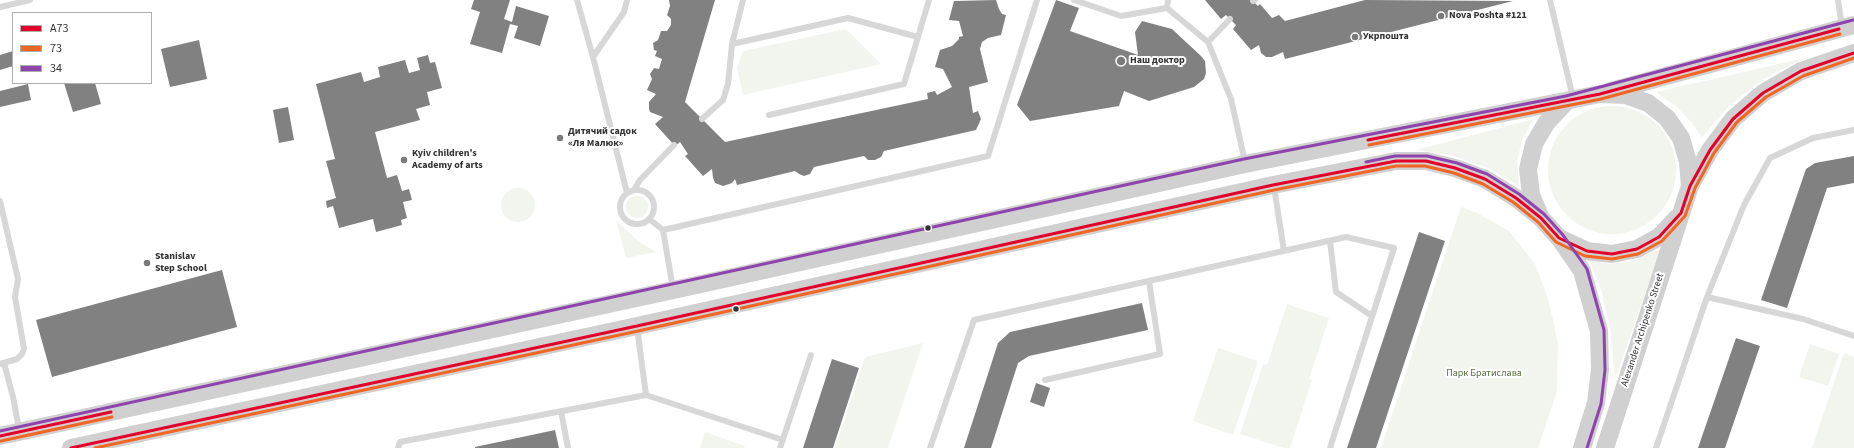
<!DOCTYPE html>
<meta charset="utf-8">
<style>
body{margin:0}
#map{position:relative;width:1854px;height:448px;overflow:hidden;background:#fff;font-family:"Source Sans 3",sans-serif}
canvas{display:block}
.legend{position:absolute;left:12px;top:12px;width:140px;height:72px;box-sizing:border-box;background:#fff;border:1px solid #adadad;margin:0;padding:5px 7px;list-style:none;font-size:12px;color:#333}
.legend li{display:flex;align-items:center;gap:8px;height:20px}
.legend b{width:20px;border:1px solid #adadad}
</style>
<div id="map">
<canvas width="1854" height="448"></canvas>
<ul class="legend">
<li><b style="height:5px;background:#e4002b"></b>А73</li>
<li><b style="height:5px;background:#f26522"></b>73</li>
<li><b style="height:5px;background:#8e44ad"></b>34</li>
</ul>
</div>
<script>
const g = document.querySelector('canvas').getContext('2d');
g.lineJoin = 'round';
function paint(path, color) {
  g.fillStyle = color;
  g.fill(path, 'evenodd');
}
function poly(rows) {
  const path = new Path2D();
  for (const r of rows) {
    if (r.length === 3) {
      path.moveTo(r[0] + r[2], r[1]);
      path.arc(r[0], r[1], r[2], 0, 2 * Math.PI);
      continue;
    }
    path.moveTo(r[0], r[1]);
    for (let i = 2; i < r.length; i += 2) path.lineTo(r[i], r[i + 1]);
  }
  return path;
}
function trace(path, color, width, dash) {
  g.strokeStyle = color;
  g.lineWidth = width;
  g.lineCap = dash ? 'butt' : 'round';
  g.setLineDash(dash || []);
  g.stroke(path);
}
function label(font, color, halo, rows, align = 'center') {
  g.font = font + ' "Source Sans 3",sans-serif';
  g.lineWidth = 4;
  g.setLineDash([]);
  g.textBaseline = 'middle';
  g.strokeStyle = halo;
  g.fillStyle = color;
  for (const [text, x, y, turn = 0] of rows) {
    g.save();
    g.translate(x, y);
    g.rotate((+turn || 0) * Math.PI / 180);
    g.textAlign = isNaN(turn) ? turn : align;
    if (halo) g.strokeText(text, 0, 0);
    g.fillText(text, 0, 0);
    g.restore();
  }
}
const green = poly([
 [846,29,881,64,743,95,737,68,743,51],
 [1810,57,1792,64,1762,80,1729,106,1702,137,1691,122,1676,106,1656,92],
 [1612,170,64],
 [1534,119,1522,140,1517,162,1519,186,1488,168,1454,156,1416,150],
 [518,205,17],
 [637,207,11],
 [1461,207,1475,212,1509,231,1535,264,1548,298,1558,343,1557,391,1538,448,1381,448],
 [616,220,638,241,656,252,626,258],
 [1661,249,1615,379,1610,328,1602,293,1589,259,1608,264,1629,262],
 [1287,304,1329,318,1309,379,1312,380,1290,448,1284,448,1240,434,1263,364,1267,365],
 [923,343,888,448,835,448,865,357],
 [1810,344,1839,354,1828,386,1799,377],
 [1218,348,1258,361,1233,435,1193,421],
 [1844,353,1854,357,1854,448,1812,448],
 [705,432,745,446,744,448,700,448]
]);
const building = poly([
 [474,0,510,0,504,19,512,22,516,6,549,16,540,46,514,38,518,26,510,24,502,53,470,44,480,12,471,9],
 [669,0,715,0,685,102,725,142,928,99,927,93,935,91,937,95,952,87,943,69,935,67,940,50,952,46,959,39,959,37,963,36,959,21,949,20,954,1,996,0,999,9,1002,14,1006,15,1001,35,988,38,982,42,980,49,988,82,969,87,973,113,978,111,981,119,976,130,884,151,881,157,875,160,868,160,864,156,814,167,810,174,804,176,799,174,795,171,737,185,735,179,732,183,723,186,715,183,713,178,712,169,703,176,685,156,688,154,680,142,675,146,655,124,663,117,650,112,649,109,649,102,656,94,647,90,652,79,650,74,654,68,659,69,662,59,655,56,657,51,654,50,653,43,658,40,661,31,667,31,671,25,671,19,667,15,670,6],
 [1056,0,1079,8,1070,31,1138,55,1135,32,1142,21,1172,29,1201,56,1205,61,1206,73,1204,79,1194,87,1149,101,1124,91,1119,106,1030,121,1017,105],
 [1205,0,1252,0,1258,6,1260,4,1272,18,1279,15,1285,21,1365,0,1513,1,1285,59,1283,52,1272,57,1266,57,1261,53,1259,45,1251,50,1233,29,1236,25,1226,15,1221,19],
 [199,40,207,79,170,87,161,49],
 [13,51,13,66,0,70,0,55],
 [428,55,430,63,435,62,442,88,427,92,430,105,416,109,420,120,375,132,387,178,397,175,402,191,409,189,412,200,403,202,407,218,401,220,402,225,376,232,373,219,339,228,333,206,327,208,326,201,336,198,326,161,335,159,316,84,361,72,364,82,380,77,378,67,405,60,409,73,420,70,417,58],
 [64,83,95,83,101,104,73,112],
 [28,84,31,100,0,107,0,91],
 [288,107,294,140,279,143,273,110],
 [1854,156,1854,183,1827,188,1787,308,1761,300,1806,169,1815,163],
 [1419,232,1445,241,1376,448,1347,448],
 [222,270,237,327,52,377,36,320],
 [1142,303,1148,330,1029,356,1018,363,991,448,964,448,998,343,1010,332],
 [1736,338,1760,346,1725,448,1698,448],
 [832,359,859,368,833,448,803,448],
 [1036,383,1050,388,1044,407,1030,402],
 [555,430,559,448,475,448,475,447]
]);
const lane = poly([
 [577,0,593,57,627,193],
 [1074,0,1121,16,1167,8],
 [1168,0,1167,8,1208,42,1231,99,1245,162],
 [1550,0,1573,98],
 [1838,0,1842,26],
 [1253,1,1255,0],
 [0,7,30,0],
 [1208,42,1230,19],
 [732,44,848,18,918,37],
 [593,57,624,12,627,0],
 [769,115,904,84,929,0],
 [702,119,723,100,728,84,732,44,743,0],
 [1274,187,1284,251],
 [634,190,640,180,674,145],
 [637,207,17],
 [0,201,18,279,15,297,24,349,22,354,17,359,0,364],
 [649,219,663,230,673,289],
 [663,230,988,156,1037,0],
 [1330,241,1336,292,1372,316],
 [1707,297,1803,319,1854,336],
 [637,327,646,395],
 [4,363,13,397,19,429],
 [1045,380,1160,354,1149,281],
 [561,411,568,448],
 [398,448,400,442,646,395,783,440],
 [780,448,811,355],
 [930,448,974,320,1346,237,1394,248,1330,448],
 [1656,448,1707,297,1744,205,1770,158,1813,138,1854,130]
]);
const secondary = poly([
 [1611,91,1854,25],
 [1567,101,1547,122,1534,144,1528,169,1531,195,1541,218,1559,238,1587,251,1612,254,1637,249,1659,237,1677,218],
 [1690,186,1710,150,1733,119,1763,93,1801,71,1854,53],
 [1560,239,1582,271,1599,331,1600,370,1596,403,1582,448],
 [0,436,701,284,1245,164,1600,94,1626,95,1648,103,1667,118,1681,138,1688,162,1690,186,1605,448],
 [71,448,637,326,1273,185,1396,161,1426,161,1455,168,1485,179,1516,198,1541,218]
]);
const bus1 = poly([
 [1368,140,1600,94,1839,29],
 [0,436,111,412],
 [71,448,637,326,1273,185,1396,161,1426,161,1455,168,1485,179,1516,198,1541,218,1559,238,1587,251,1612,254,1637,249,1659,237,1681,213,1690,186,1710,150,1733,119,1763,93,1801,71,1854,53]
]);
const bus2 = poly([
 [1369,145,1601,99,1840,34],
 [1,441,112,417],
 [95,448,638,331,1274,190,1396,166,1425,166,1454,173,1483,184,1513,202,1538,222,1556,242,1585,256,1612,259,1638,254,1662,241,1685,216,1695,188,1714,153,1737,122,1766,97,1803,76,1854,58]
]);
const bus3 = poly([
 [1366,162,1395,156,1427,156,1457,163,1487,174,1519,194,1544,214,1563,235,1587,269,1604,330,1605,370,1601,404,1587,448],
 [0,431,1244,159,1566,96,1853,20]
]);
const markers = [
 [1441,16,4,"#7a7a7a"],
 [1355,37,4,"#7a7a7a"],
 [1121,61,5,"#7a7a7a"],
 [560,138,4,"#7a7a7a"],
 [404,160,4,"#7a7a7a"],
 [928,228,3.5,"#333"],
 [147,263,4,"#7a7a7a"],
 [736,309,3.5,"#333"]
];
const poiNames = [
 ["Nova Poshta #121",1449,16],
 ["Укрпошта",1363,37],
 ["Наш доктор",1130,61],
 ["Дитячий садок",568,132],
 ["«Ля Малюк»",568,144],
 ["Kyiv children's",412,154],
 ["Academy of arts",412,166],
 ["Stanislav",155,257],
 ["Step School",155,269]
];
const streetNames = [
 ["Alexander Archipenko Street",1643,330,-72]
];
const parkNames = [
 ["Парк Братислава",1484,374]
];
paint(green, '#f1f5ed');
paint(building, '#818181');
trace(lane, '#d7d7d7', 6);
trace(secondary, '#d0d0d0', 18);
trace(bus1, '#e4002b', 3);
trace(bus2, '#f26522', 3);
trace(bus3, '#8e44ad', 3);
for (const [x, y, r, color] of markers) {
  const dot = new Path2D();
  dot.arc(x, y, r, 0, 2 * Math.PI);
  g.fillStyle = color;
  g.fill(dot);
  trace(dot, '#fff', 1.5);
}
label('bold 10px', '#333', '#fff', poiNames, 'left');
label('10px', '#333', '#fff', streetNames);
label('10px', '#56703f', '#fff', parkNames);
</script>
